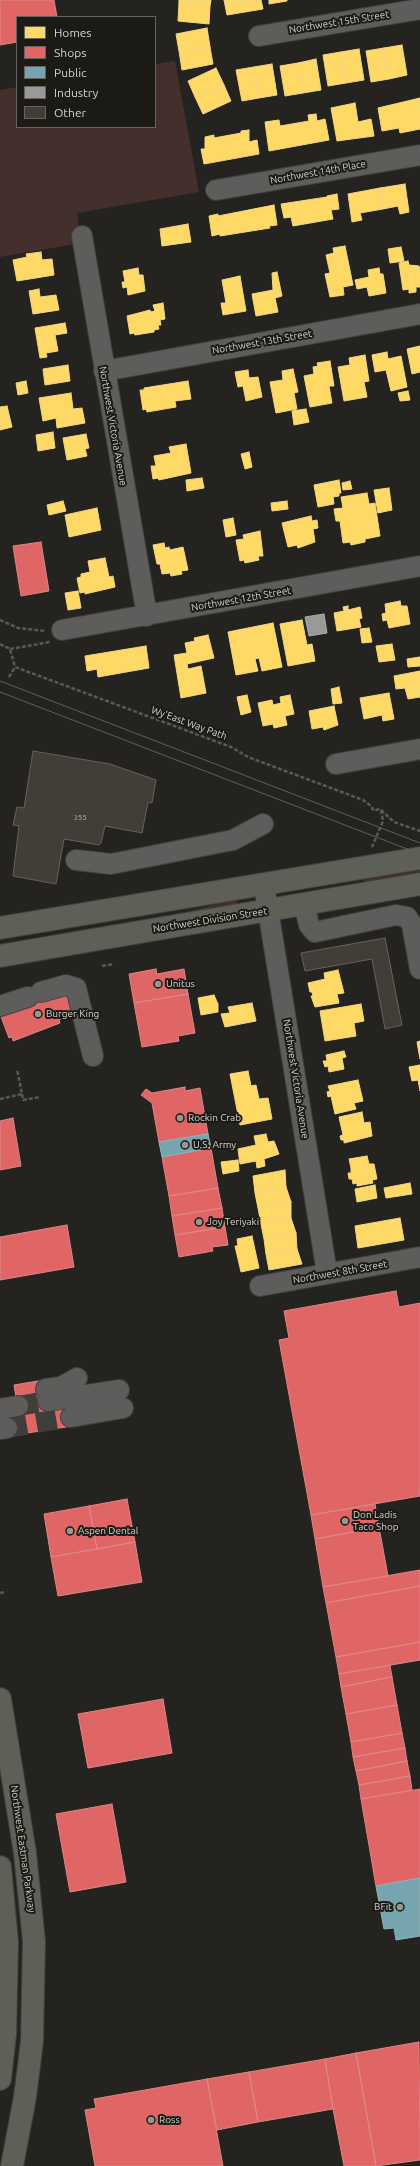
<!DOCTYPE html>
<style>
body{margin:0}
#map{position:relative;width:420px;height:2166px;overflow:hidden;background:#242320;font-family:Ubuntu,sans-serif}
canvas{display:block}
.legend{position:absolute;left:16px;top:16px;width:140px;height:112px;box-sizing:border-box;background:#1c1a15;border:1px solid #666460;margin:0;padding:5px 7px;list-style:none;font-size:12px;color:#d5d4d1}
.legend li{display:flex;align-items:center;gap:8px;height:20px}
.legend b{width:20px;border:1px solid #666460}
</style>
<div id="map">
<canvas width="420" height="2166"></canvas>
<ul class="legend">
<li><b style="height:11px;background:#ffd966"></b>Homes</li>
<li><b style="height:11px;background:#e06666"></b>Shops</li>
<li><b style="height:11px;background:#76a5af"></b>Public</li>
<li><b style="height:11px;background:#999"></b>Industry</li>
<li><b style="height:11px;background:#433d37"></b>Other</li>
</ul>
</div>
<script>
const g = document.querySelector('canvas').getContext('2d');
g.lineJoin = 'round';
function paint(path, color) {
  g.fillStyle = color;
  g.fill(path, 'evenodd');
}
function poly(rows) {
  const path = new Path2D();
  for (const r of rows) {
    path.moveTo(r[0], r[1]);
    for (let i = 2; i < r.length; i += 2) path.lineTo(r[i], r[i + 1]);
  }
  return path;
}
function trace(path, color, width, dash) {
  g.strokeStyle = color;
  g.lineWidth = width;
  g.lineCap = dash ? 'butt' : 'round';
  g.setLineDash(dash || []);
  g.stroke(path);
}
function label(font, color, halo, rows, align = 'center') {
  g.font = font + ' Ubuntu,sans-serif';
  g.lineWidth = 4;
  g.setLineDash([]);
  g.textBaseline = 'middle';
  g.strokeStyle = halo;
  g.fillStyle = color;
  for (const [text, x, y, turn = 0] of rows) {
    g.save();
    g.translate(x, y);
    g.rotate((+turn || 0) * Math.PI / 180);
    g.textAlign = isNaN(turn) ? turn : align;
    if (halo) g.strokeText(text, 0, 0);
    g.fillText(text, 0, 0);
    g.restore();
  }
}
const green = poly([
 [175,61,199,192,77,213,81,243,0,257,0,90,17,87,17,127,155,127,155,64],
 [420,866,420,875,364,885,362,876],
 [239,898,235,907,69,935,68,932,187,912]
]);
const homes = poly([
 [179,0,211,0,210,6,179,3,179,0],
 [224,0,243,0,245,12,227,15,224,0],
 [243,0,261,0,263,9,245,12,243,0],
 [269,0,287,0,287,1,269,4,269,0],
 [179,3,210,6,209,24,178,21,179,3],
 [207,28,210,47,179,51,176,34,207,28],
 [402,45,407,75,389,79,384,48,402,45],
 [210,47,213,64,182,70,179,51,210,47],
 [384,48,389,79,371,82,366,51,384,48],
 [359,49,364,80,346,83,341,52,359,49],
 [341,52,346,83,328,86,323,55,341,52],
 [316,59,321,90,303,93,298,63,316,59],
 [298,63,303,93,285,96,280,66,298,63],
 [272,64,277,95,259,98,254,67,272,64],
 [254,67,259,98,242,101,236,70,254,67],
 [216,68,224,85,195,97,188,81,216,68],
 [224,85,231,101,203,114,195,97,224,85],
 [420,98,420,129,400,133,399,128,382,131,378,108,420,98],
 [355,103,358,122,371,119,374,136,337,141,331,108,355,103],
 [316,114,317,121,325,119,329,140,269,151,265,122,279,120,280,126,309,121,308,115,316,114],
 [249,130,249,142,257,140,259,154,204,164,201,149,205,149,205,137,214,135,214,138,241,133,241,131,249,130],
 [405,184,409,212,400,214,398,206,383,209,380,188,405,184],
 [380,188,383,209,360,213,362,220,352,222,348,194,380,188],
 [337,194,339,209,331,210,333,219,293,226,291,217,284,218,281,204,327,197,327,196,337,194],
 [274,205,277,225,269,226,270,228,220,236,220,234,212,236,209,216,218,214,218,216,274,205],
 [188,224,191,242,162,246,160,229,188,224],
 [345,246,353,285,343,287,344,295,330,297,325,274,330,273,326,255,334,253,333,248,345,246],
 [401,247,404,261,390,263,388,249,401,247],
 [41,252,42,260,52,259,54,275,17,281,13,260,27,257,26,254,41,252],
 [408,261,409,265,419,266,420,269,420,287,416,287,416,292,409,293,409,289,403,290,399,263,408,261],
 [138,268,139,275,143,275,145,291,128,295,127,287,123,288,122,282,125,282,123,271,138,268],
 [379,268,380,274,383,274,386,293,369,296,367,287,357,289,355,280,369,277,368,270,379,268],
 [277,272,282,296,275,298,278,312,256,316,252,294,273,290,272,273,277,272],
 [240,276,246,311,223,315,221,303,226,303,222,280,240,276],
 [39,289,40,297,56,295,59,310,33,314,29,291,39,289],
 [163,303,165,319,160,320,161,325,158,325,159,329,154,330,154,332,135,335,134,333,130,334,127,316,150,310,151,312,155,311,153,305,163,303],
 [65,323,67,333,55,335,58,351,46,353,47,357,40,358,35,328,65,323],
 [420,346,420,372,412,374,407,349,420,346],
 [387,352,388,359,401,356,407,387,391,391,386,370,375,372,372,355,387,352],
 [365,355,369,381,364,382,367,397,344,401,338,367,350,365,349,358,365,355],
 [330,361,334,386,329,386,332,403,310,407,304,376,314,374,313,367,318,366,317,363,330,361],
 [68,365,70,381,45,385,43,369,68,365],
 [293,369,298,392,294,393,297,409,276,413,270,382,283,380,282,371,293,369],
 [248,370,249,378,258,377,262,397,246,401,243,386,238,387,235,372,248,370],
 [26,381,28,393,18,395,16,383,26,381],
 [188,381,191,399,175,401,176,407,147,412,146,409,143,410,140,390,144,390,144,388,188,381],
 [408,391,410,400,400,401,398,393,408,391],
 [71,393,73,409,82,408,85,423,57,428,56,418,43,421,39,398,71,393],
 [7,406,12,427,0,430,0,407,7,406],
 [306,409,309,422,294,425,292,411,306,409],
 [53,432,55,448,38,451,36,435,53,432],
 [86,434,89,448,85,449,87,456,67,460,63,438,86,434],
 [186,444,191,473,159,480,158,478,153,479,151,466,156,466,154,456,171,453,169,447,186,444],
 [249,452,252,467,245,469,241,454,249,452],
 [202,478,204,488,187,491,186,480,202,478],
 [339,480,341,493,339,493,339,496,333,497,334,504,318,507,314,485,339,480],
 [350,481,352,489,343,490,342,483,350,481],
 [389,488,392,510,378,513,374,490,389,488],
 [367,493,369,504,375,503,380,536,365,539,365,542,351,545,350,542,343,543,340,521,336,521,334,509,343,508,341,497,367,493],
 [63,501,66,511,49,515,47,505,63,501],
 [287,501,288,509,272,511,271,503,287,501],
 [97,508,101,530,69,537,65,515,97,508],
 [311,516,312,521,317,520,318,528,313,529,315,542,298,548,297,545,288,547,282,523,311,516],
 [233,518,236,535,226,537,223,520,233,518],
 [260,531,263,556,258,556,259,560,245,563,244,560,240,561,236,540,244,539,243,535,260,531],
 [164,543,165,548,169,547,170,550,183,547,188,570,181,571,182,574,171,576,170,573,162,574,160,564,157,564,153,545,164,543],
 [105,558,109,577,113,576,115,587,85,594,85,592,80,593,77,578,81,577,81,574,90,572,88,561,105,558],
 [78,591,81,608,68,610,65,593,78,591],
 [400,601,401,606,407,606,410,624,389,628,387,620,383,621,382,614,386,613,385,604,400,601],
 [348,606,348,610,360,607,362,618,359,619,361,627,337,631,334,613,344,611,343,607,348,606],
 [302,620,307,645,312,644,315,661,288,666,280,624,302,620],
 [273,623,282,667,262,671,259,658,255,659,258,671,236,675,228,632,273,623],
 [369,628,372,642,362,643,360,629,369,628],
 [208,635,214,658,187,664,188,669,201,666,206,693,181,698,174,655,187,653,185,643,195,641,194,638,208,635],
 [392,644,395,660,379,662,376,646,392,644],
 [146,646,149,668,98,677,97,669,87,671,85,656,146,646],
 [420,657,420,666,408,667,407,659,420,657],
 [420,671,420,697,408,699,405,688,396,689,394,676,420,671],
 [339,687,342,703,333,704,331,689,339,687],
 [389,693,394,719,383,721,382,715,364,719,360,698,389,693],
 [247,695,251,712,241,715,237,697,247,695],
 [290,695,294,714,285,716,287,725,274,728,273,724,263,726,258,703,272,700,273,705,281,703,280,697,290,695],
 [334,706,338,725,324,730,323,727,312,729,309,711,334,706],
 [338,970,344,993,337,994,339,1003,315,1007,311,996,313,996,312,992,310,992,308,983,325,979,324,973,338,970],
 [214,995,218,1004,218,1012,201,1015,198,998,214,995],
 [252,1003,256,1021,225,1027,221,1014,230,1013,228,1007,252,1003],
 [361,1004,364,1021,354,1023,356,1036,325,1041,320,1011,361,1004],
 [420,1041,420,1059,417,1042,420,1041],
 [344,1051,346,1057,342,1058,344,1069,329,1072,328,1066,325,1067,323,1061,327,1061,326,1055,344,1051],
 [420,1065,420,1091,418,1080,412,1081,409,1067,420,1065],
 [248,1071,251,1086,256,1085,259,1099,268,1098,272,1119,240,1125,230,1074,248,1071],
 [358,1080,363,1101,354,1103,356,1109,335,1114,331,1096,328,1097,327,1092,330,1091,328,1086,358,1080],
 [362,1112,364,1123,370,1122,372,1136,344,1143,344,1140,341,1140,340,1136,343,1135,339,1117,362,1112],
 [266,1134,268,1142,274,1141,279,1154,264,1159,265,1166,257,1168,256,1161,240,1164,238,1149,256,1145,254,1136,266,1134],
 [367,1156,369,1164,374,1164,377,1179,372,1180,373,1183,357,1186,357,1183,353,1184,352,1179,349,1179,348,1173,351,1173,351,1168,349,1159,367,1156],
 [238,1160,239,1171,223,1174,221,1162,238,1160],
 [285,1170,286,1187,255,1193,253,1176,285,1170],
 [410,1183,412,1194,386,1198,384,1188,410,1183],
 [375,1185,377,1198,357,1202,355,1189,375,1185],
 [286,1187,291,1202,258,1208,255,1193,286,1187],
 [291,1202,291,1218,261,1224,258,1208,291,1202],
 [291,1218,296,1233,264,1239,261,1224,291,1218],
 [400,1218,404,1240,358,1248,355,1226,400,1218],
 [296,1233,297,1249,266,1254,264,1239,296,1233],
 [252,1236,259,1268,241,1272,235,1246,238,1246,237,1239,252,1236],
 [297,1249,302,1264,269,1270,266,1254,297,1249]
]);
const shops = poly([
 [0,0,54,0,57,17,17,17,17,42,0,45,0,0],
 [41,542,49,591,21,596,13,546,41,542],
 [156,969,157,974,184,969,188,994,134,1003,129,974,156,969],
 [69,989,77,1013,59,1020,60,1023,13,1041,12,1037,9,1038,0,1014,69,989],
 [188,994,195,1033,178,1036,179,1041,142,1047,134,1003,188,994],
 [185,1087,185,1091,200,1088,208,1134,159,1142,152,1103,141,1095,146,1089,152,1093,185,1087],
 [13,1118,21,1166,0,1170,0,1121,13,1118],
 [211,1148,218,1188,169,1196,162,1157,211,1148],
 [218,1188,222,1208,172,1216,169,1196,218,1188],
 [222,1208,225,1227,175,1235,172,1216,222,1208],
 [67,1225,74,1267,0,1280,0,1237,67,1225],
 [225,1227,228,1245,212,1247,213,1251,179,1257,175,1235,225,1227],
 [396,1291,399,1307,420,1303,420,1496,311,1515,279,1340,289,1338,284,1311,396,1291],
 [44,1380,69,1405,72,1426,8,1436,5,1417,19,1415,14,1385,44,1380],
 [127,1499,135,1542,97,1549,89,1506,127,1499],
 [375,1504,379,1527,315,1539,311,1515,375,1504],
 [89,1506,97,1549,51,1557,44,1514,89,1506],
 [379,1527,388,1576,323,1587,315,1539,379,1527],
 [135,1542,142,1582,58,1596,51,1557,135,1542],
 [420,1570,420,1586,326,1603,323,1587,420,1570],
 [420,1586,420,1642,336,1657,326,1603,420,1586],
 [420,1642,420,1660,339,1674,336,1657,420,1642],
 [390,1665,392,1677,341,1687,339,1674,390,1665],
 [392,1677,397,1705,346,1714,341,1687,392,1677],
 [163,1699,172,1753,88,1768,78,1714,163,1699],
 [397,1705,402,1733,351,1742,346,1714,397,1705],
 [402,1733,405,1748,353,1757,351,1742,402,1733],
 [405,1748,407,1761,356,1771,353,1757,405,1748],
 [407,1761,410,1776,359,1785,356,1771,407,1761],
 [410,1776,412,1790,361,1799,359,1785,410,1776],
 [420,1789,420,1878,376,1886,361,1799,420,1789],
 [112,1804,126,1882,70,1892,56,1814,112,1804],
 [419,2042,420,2160,376,2166,356,2053,419,2042],
 [356,2053,376,2166,344,2166,333,2109,325,2059,356,2053],
 [325,2059,333,2109,258,2122,249,2072,325,2059],
 [249,2072,258,2122,217,2130,207,2079,249,2072],
 [207,2079,223,2166,95,2166,85,2110,96,2108,94,2099,207,2079]
]);
const public = poly([
 [208,1134,211,1148,162,1157,159,1142,208,1134],
 [420,1878,420,1936,396,1940,394,1928,384,1929,376,1886,420,1878]
]);
const industry = poly([
 [324,614,327,633,309,636,305,617,324,614]
]);
const building = poly([
 [33,751,110,764,156,780,152,803,148,802,142,833,105,826,101,843,99,845,64,839,56,884,13,876,19,826,13,825,17,807,24,808,33,751],
 [385,938,402,1025,385,1029,372,959,305,971,301,953,385,938]
]);
const minorTunnel = poly([
 [18,1406,48,1401],
 [7,1428,71,1417]
]);
const path = poly([
 [0,620,18,628,46,631],
 [0,644,10,649,15,667,231,747,248,757,363,800,371,806,374,811,379,809,381,810,383,821,372,847],
 [10,649,50,642],
 [9,677,15,667],
 [381,810,394,822,420,831],
 [102,966,114,964],
 [22,1094,23,1100,40,1097],
 [0,1099,22,1094,17,1069],
 [0,1593,6,1592]
]);
const minor = poly([
 [259,36,420,9],
 [216,190,420,155],
 [82,236,147,616],
 [104,371,420,314],
 [62,630,420,566],
 [336,764,420,749],
 [76,860,111,864,233,840,263,824],
 [264,885,327,1273],
 [304,904,309,925,315,932,396,915,407,917,412,925,420,969],
 [41,992,66,985,76,988,93,1056],
 [0,1006,28,997],
 [260,1286,420,1257],
 [46,1389,61,1387,77,1378],
 [48,1401,119,1390],
 [0,1409,18,1406],
 [71,1417,123,1408],
 [0,1429,7,1428]
]);
const major = poly([
 [0,928,420,858],
 [0,956,420,884],
 [0,1699,25,1853,34,1941,32,2041,25,2097,12,2166],
 [0,1867,7,1942,5,2034,0,2079]
]);
const tram = poly([
 [0,681,420,843],
 [0,692,420,854]
]);
const markers = [
 [158,984,4,"#979693"],
 [38,1014,4,"#979693"],
 [180,1118,4,"#979693"],
 [185,1145,4,"#979693"],
 [199,1222,4,"#979693"],
 [345,1521,4,"#979693"],
 [70,1531,4,"#979693"],
 [400,1907,4,"#979693"],
 [151,2120,4,"#979693"]
];
const numberNames = [
 ["355",80,817]
];
const streetNames = [
 ["Northwest 15th Street",339,22,-9],
 ["Northwest 14th Place",318,172,-10],
 ["Northwest 13th Street",262,342,-10],
 ["Northwest Victoria Avenue",113,426,80],
 ["Northwest 12th Street",241,599,-10],
 ["Wy'East Way Path",189,723,20],
 ["Northwest Division Street",210,920,-9],
 ["Northwest Victoria Avenue",296,1079,81],
 ["Northwest 8th Street",340,1272,-10],
 ["Northwest Eastman Parkway",23,1849,82]
];
const poiNames = [
 ["Unitus",166,984],
 ["Burger King",46,1014],
 ["Rockin Crab",188,1118],
 ["U.S. Army",193,1145],
 ["Joy Teriyaki",207,1222],
 ["Don Ladis",353,1515],
 ["Taco Shop",353,1527],
 ["Aspen Dental",78,1531],
 ["BFit",392,1907,"right"],
 ["Ross",159,2120]
];
paint(green, '#432f2b');
paint(homes, '#ffd966');
trace(homes, '#f2d886', 1);
paint(shops, '#e06666');
trace(shops, '#dd8786', 1);
paint(public, '#76a5af');
trace(public, '#92b3b9', 1);
paint(industry, '#999');
trace(industry, '#ababaa', 1);
paint(building, '#433d37');
trace(building, '#646360', 1);
trace(minorTunnel, '#3f3e3b', 20, [20, 10]);
trace(minor, '#41403e', 22);
trace(major, '#41403e', 24);
trace(path, '#5a5957', 2.5, [4, 2]);
trace(minor, '#5e5d5b', 20);
trace(major, '#5e6057', 22);
trace(tram, '#61615f', 1);
for (const [x, y, r, color] of markers) {
  const dot = new Path2D();
  dot.arc(x, y, r, 0, 2 * Math.PI);
  g.fillStyle = color;
  g.fill(dot);
  trace(dot, '#1c1a15', 1.5);
}
label('8px', '#b0aeaa', null, numberNames);
label('10px', '#d5d4d1', '#1c1a15', streetNames);
label('10px', '#d5d4d1', '#1c1a15', poiNames, 'left');
</script>
